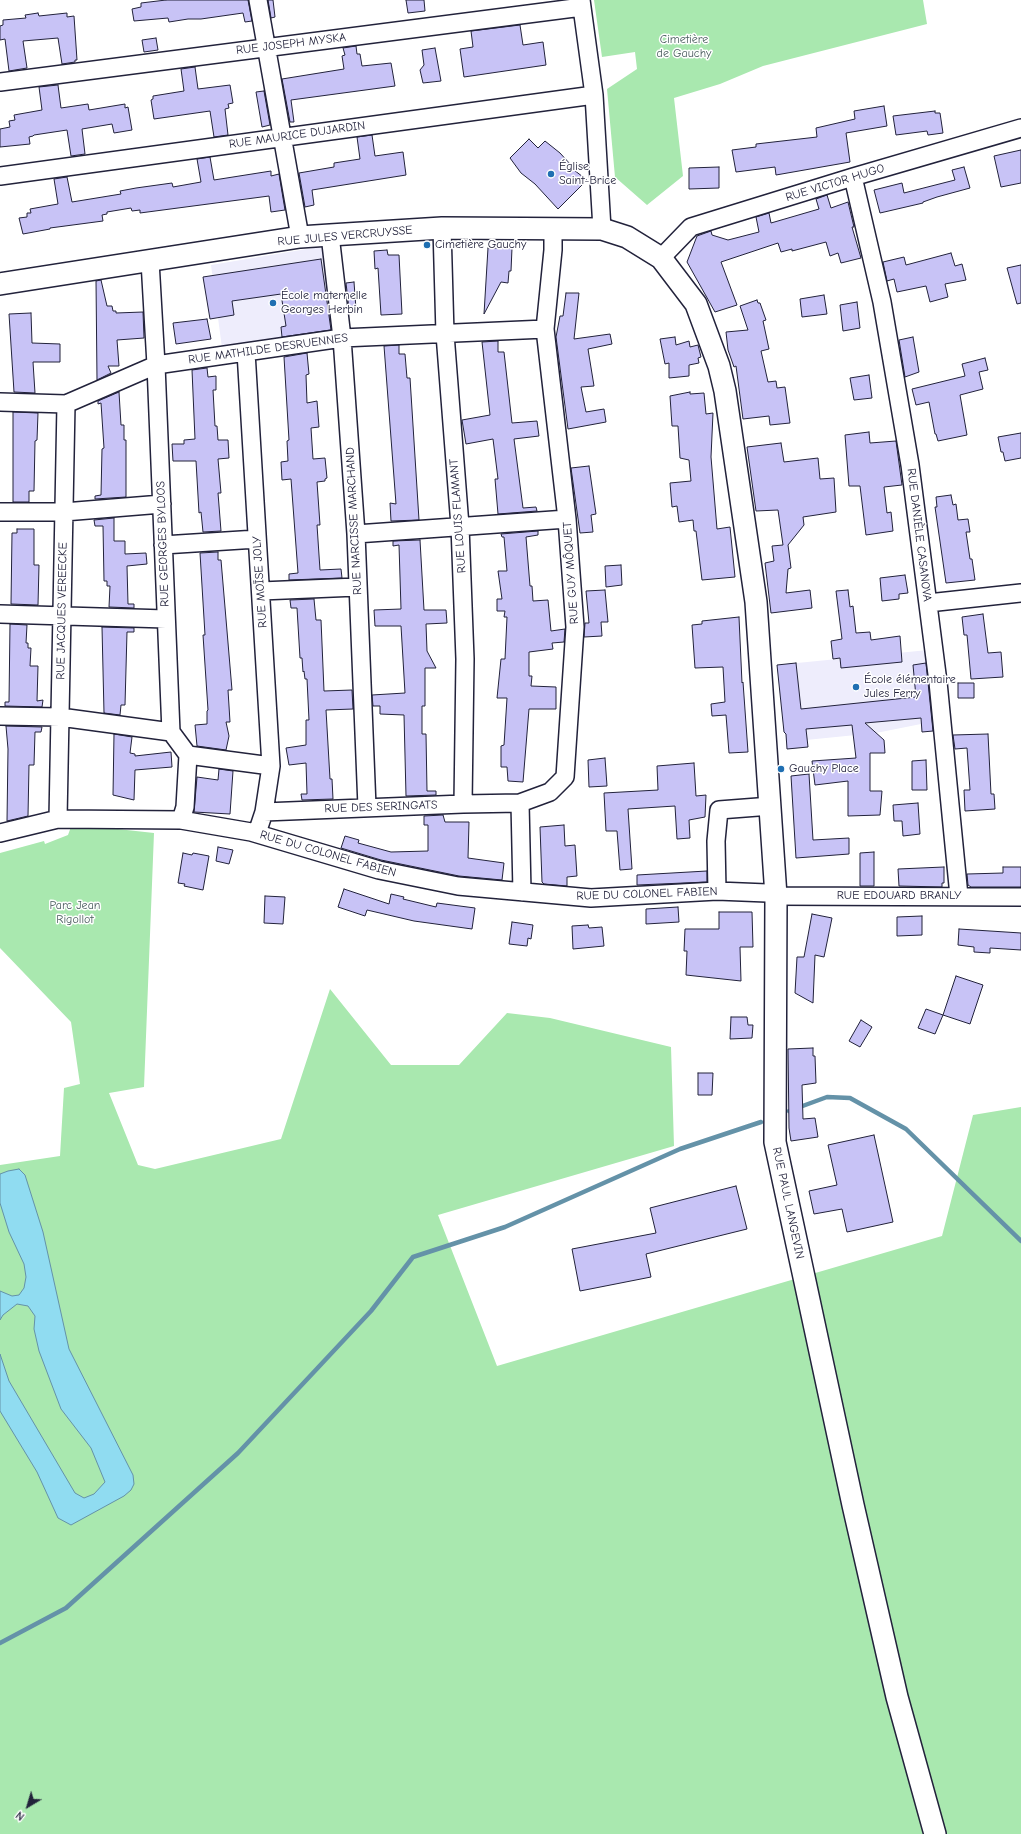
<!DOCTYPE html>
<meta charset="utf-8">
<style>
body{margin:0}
#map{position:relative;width:1021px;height:1834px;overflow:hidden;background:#fff;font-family:"Comic Neue",sans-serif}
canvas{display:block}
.north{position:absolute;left:8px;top:1786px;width:40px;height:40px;-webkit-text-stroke:3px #fff;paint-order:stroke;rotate:218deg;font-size:11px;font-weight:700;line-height:16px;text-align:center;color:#22223b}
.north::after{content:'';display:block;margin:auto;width:14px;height:18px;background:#22223b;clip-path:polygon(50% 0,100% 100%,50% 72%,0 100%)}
</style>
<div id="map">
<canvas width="1021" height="1834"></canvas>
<div class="north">N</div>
</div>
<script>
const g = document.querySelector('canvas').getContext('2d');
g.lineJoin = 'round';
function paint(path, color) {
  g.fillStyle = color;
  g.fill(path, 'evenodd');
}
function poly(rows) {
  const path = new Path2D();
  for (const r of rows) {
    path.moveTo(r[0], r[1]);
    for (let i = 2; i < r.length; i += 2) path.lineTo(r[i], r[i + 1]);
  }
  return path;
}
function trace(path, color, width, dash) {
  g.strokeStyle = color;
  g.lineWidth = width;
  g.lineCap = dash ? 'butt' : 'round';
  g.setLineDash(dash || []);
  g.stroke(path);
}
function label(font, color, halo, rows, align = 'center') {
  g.font = font + ' "Comic Neue",sans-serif';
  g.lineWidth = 3;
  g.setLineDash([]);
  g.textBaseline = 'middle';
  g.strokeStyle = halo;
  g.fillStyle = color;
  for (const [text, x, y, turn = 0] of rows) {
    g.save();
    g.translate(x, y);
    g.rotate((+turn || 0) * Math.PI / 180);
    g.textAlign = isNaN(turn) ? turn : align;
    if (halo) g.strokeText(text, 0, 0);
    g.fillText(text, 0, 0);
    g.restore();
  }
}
const built = poly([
 [319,247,325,251,332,330,222,348,211,265],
 [928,650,934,708,932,711,934,724,921,724,876,733,786,742,777,665]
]);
const green = poly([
 [594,0,923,0,927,24,763,66,720,84,674,98,683,176,647,205,615,177,607,89,637,69,635,52,602,57],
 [72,824,154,833,144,1087,109,1093,138,1165,155,1169,281,1139,330,989,391,1065,459,1065,507,1013,550,1018,671,1047,674,1146,438,1215,497,1366,942,1236,973,1115,1021,1107,1021,1834,0,1834,0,1165,60,1156,64,1088,80,1084,71,1022,0,948,0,853,44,841,45,844,68,835]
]);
const water = poly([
 [19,1169,25,1175,43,1232,69,1349,133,1475,134,1484,131,1490,124,1496,71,1525,58,1518,37,1472,0,1411,0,1354,9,1381,75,1493,84,1498,94,1494,105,1482,91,1448,61,1409,39,1351,34,1329,35,1316,28,1306,17,1304,3,1315,0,1320,0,1291,12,1296,19,1295,24,1288,26,1277,24,1264,9,1232,0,1203,0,1174,8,1171,19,1169]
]);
const stream = poly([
 [789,1111,827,1097,850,1098,906,1129,1021,1241],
 [0,1643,66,1608,238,1453,371,1311,413,1257,505,1227,680,1149,761,1122]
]);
const building = poly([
 [166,0,248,0,252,21,245,22,243,13,201,19,188,19,169,22,168,18,134,21,132,9,141,7,141,3,166,0],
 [268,0,273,0,275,17,271,18,268,0],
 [406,0,424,0,425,11,408,13,406,0],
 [38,13,39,16,67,13,67,17,74,16,77,60,75,60,75,62,62,64,58,38,23,41,27,68,9,71,5,39,0,40,0,26,3,25,3,20,26,18,25,15,38,13],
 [520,25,523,45,543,42,546,65,464,77,460,49,473,47,471,31,520,25],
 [156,38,158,50,144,52,142,40,156,38],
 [356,46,357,54,360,54,362,66,391,63,395,86,291,100,294,122,290,122,282,79,344,69,342,56,345,55,343,48,356,46],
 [435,48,441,81,423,83,420,70,424,65,422,50,435,48],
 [195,67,198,89,230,85,233,103,228,104,229,108,225,109,228,135,214,137,210,111,154,119,151,100,153,99,153,96,184,91,181,69,195,67],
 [58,85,61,108,88,104,89,110,125,104,125,108,128,107,132,130,114,133,112,124,82,129,85,154,71,156,67,130,34,135,33,136,29,137,30,144,0,147,0,129,10,127,9,121,15,120,14,115,42,110,39,87,58,85],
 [264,91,270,125,262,127,256,92,264,91],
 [884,106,887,126,846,133,850,162,776,175,775,167,736,172,732,150,756,147,756,144,817,137,816,128,855,119,854,111,884,106],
 [935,111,935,113,940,113,943,133,928,135,927,131,896,135,893,116,935,111],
 [372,135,375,156,403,152,406,175,312,190,314,205,305,207,299,173,334,167,334,163,360,159,357,137,372,135],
 [529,139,538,148,545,141,560,153,571,165,570,167,587,180,558,209,535,184,521,173,510,158,529,139],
 [1021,150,1021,183,1001,187,994,156,1021,150],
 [210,157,214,180,271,171,271,176,279,174,285,210,271,212,269,196,140,213,140,210,132,211,131,208,107,212,107,214,102,215,103,221,50,228,50,229,23,234,19,218,27,217,27,213,31,213,30,209,58,204,54,179,67,177,72,202,121,194,120,191,136,188,172,183,173,187,201,182,197,159,210,157],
 [719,167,719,188,689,189,689,168,719,167],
 [964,167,970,188,937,197,923,202,923,203,880,213,874,190,902,183,904,193,955,180,952,170,964,167],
 [827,195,831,208,848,202,854,227,852,227,861,258,841,263,838,253,830,256,826,242,792,251,792,249,781,252,778,243,721,262,737,305,715,312,687,262,697,236,711,231,712,235,728,240,759,232,756,217,769,213,771,223,819,209,816,199,827,195],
 [488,248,512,248,511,271,509,271,508,283,501,282,484,314,488,248],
 [387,250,388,255,399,255,402,314,381,315,378,268,375,269,374,251,387,250],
 [951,253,955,266,962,264,966,280,945,284,948,297,930,302,926,286,897,292,894,279,887,281,883,262,904,257,906,265,951,253],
 [321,259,331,330,282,337,281,327,286,326,281,294,232,301,234,315,210,319,203,277,321,259],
 [1021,265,1021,303,1017,304,1007,268,1021,265],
 [101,280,107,306,112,306,113,311,116,311,116,313,143,312,144,338,117,340,119,366,108,366,111,373,97,380,96,281,101,280],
 [354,282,356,309,349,309,346,283,354,282],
 [566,293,579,293,574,339,610,334,612,344,588,349,594,386,581,387,586,412,604,409,606,422,568,429,556,337,560,316,563,316,566,293],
 [824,295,827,314,802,317,800,299,824,295],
 [757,300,758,303,760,303,766,320,763,321,769,349,761,351,768,382,776,381,777,388,785,387,790,423,770,425,769,416,743,419,736,366,734,367,728,350,726,332,748,330,740,306,757,300],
 [857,302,860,328,843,331,840,305,857,302],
 [31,313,32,343,60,344,60,362,33,362,35,393,14,392,9,314,31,313],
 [207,319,211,339,176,344,173,323,207,319],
 [675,337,676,345,689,341,690,347,698,345,701,357,698,358,699,363,689,365,689,376,669,378,669,363,665,364,660,339,675,337],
 [913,337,919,372,905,377,899,340,913,337],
 [498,341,498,352,504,352,512,423,537,421,539,436,514,439,523,508,536,507,537,511,498,514,495,479,498,479,493,439,466,444,462,420,490,415,482,342,498,341],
 [399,345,399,354,405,354,407,378,410,378,419,520,391,521,390,503,396,504,384,346,399,345],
 [307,353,309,374,306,375,307,403,317,401,319,427,311,428,313,459,325,458,327,478,325,479,325,481,317,482,320,525,317,525,320,570,341,569,342,578,289,580,289,574,298,573,291,479,282,480,281,462,288,461,287,441,289,440,284,357,307,353],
 [985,358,988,370,979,372,983,389,960,395,967,435,938,441,936,434,935,434,929,402,916,405,912,389,965,376,962,364,985,358],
 [207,368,208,377,216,376,216,390,213,390,215,426,217,426,218,440,228,440,229,458,218,459,221,493,218,493,221,531,203,532,201,512,199,513,196,461,173,461,172,444,184,444,184,440,195,439,192,370,207,368],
 [869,375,872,398,854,400,850,378,869,375],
 [119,392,121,425,124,425,124,440,126,440,126,497,95,499,95,496,101,495,102,449,104,448,101,403,98,404,98,401,119,392],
 [690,392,690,394,704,393,706,414,713,413,711,457,717,529,730,527,735,577,702,580,696,531,694,531,693,520,679,522,677,506,672,507,670,483,691,481,689,460,680,458,678,426,672,426,670,396,690,392],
 [13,412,38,413,37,440,35,441,34,491,29,491,29,502,13,502,13,412],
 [869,432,870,443,896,441,902,485,884,487,887,513,891,512,893,531,866,535,860,486,849,486,845,435,869,432],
 [1021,433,1021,458,1005,461,1003,452,1001,452,998,437,1021,433],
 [781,443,784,462,818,458,820,479,834,478,836,512,803,517,804,525,788,545,791,568,788,569,786,593,810,590,812,608,771,613,765,563,774,561,772,546,783,545,778,510,756,511,747,447,781,443],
 [589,466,596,514,591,515,593,532,580,533,571,468,589,466],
 [951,495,953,505,956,504,958,520,968,519,970,532,966,532,970,559,972,559,975,580,946,583,935,507,937,507,936,497,951,495],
 [114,518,114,541,125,541,125,554,146,553,147,564,127,566,128,604,134,604,134,608,109,607,110,586,107,586,107,581,104,581,103,526,95,526,94,520,114,518],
 [17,529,34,529,34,565,39,565,38,605,11,604,12,533,17,533,17,529],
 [538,531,538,535,526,537,530,586,532,586,533,601,548,600,551,631,565,629,564,642,552,643,553,649,529,652,529,676,532,676,531,686,556,687,556,709,529,709,523,782,508,781,507,767,501,767,501,746,504,745,507,698,497,698,501,659,505,659,507,617,504,617,505,611,497,611,497,599,502,599,498,571,507,571,504,537,502,537,501,534,538,531],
 [420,540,424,610,446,610,447,623,426,624,427,651,436,668,425,668,425,706,422,706,422,734,426,734,427,791,436,791,436,795,406,796,404,715,380,714,380,706,373,706,372,695,405,693,401,626,375,626,374,610,401,609,399,545,393,546,393,541,420,540],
 [218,552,218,560,221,560,232,690,228,690,230,722,226,722,229,736,226,750,197,746,195,725,207,724,207,711,208,710,203,635,205,635,200,553,218,552],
 [621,565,622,585,606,587,605,566,621,565],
 [905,575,908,593,899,594,899,599,882,601,880,578,905,575],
 [605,590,608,622,601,622,602,636,584,637,585,623,589,623,586,591,605,590],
 [848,590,850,607,853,606,856,633,870,632,871,640,900,636,902,662,841,668,840,658,833,659,831,641,842,639,836,591,848,590],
 [314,599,316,620,321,620,324,691,352,690,353,709,326,710,330,779,332,779,333,799,302,800,301,794,307,794,306,763,289,765,286,748,306,745,306,720,309,720,307,679,305,679,304,671,303,672,302,658,300,658,297,608,291,608,290,600,314,599],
 [983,614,988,653,1001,652,1003,677,971,679,967,635,964,635,962,617,983,614],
 [739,617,742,683,743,682,748,752,729,753,726,715,712,716,711,704,725,702,723,667,695,668,692,625,702,624,702,621,739,617],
 [10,624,27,625,26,643,28,643,28,648,31,648,30,666,38,666,37,701,43,700,42,707,5,706,5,702,9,702,10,624],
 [102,627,134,628,134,632,127,632,125,705,121,705,120,715,104,713,102,627],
 [796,663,801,709,916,697,913,665,926,663,933,731,922,732,921,718,865,723,884,740,885,753,870,753,870,791,882,791,880,815,848,816,848,781,815,785,812,761,856,758,852,725,806,729,808,747,787,749,786,734,784,732,777,665,796,663],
 [958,683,974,683,974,698,958,698,958,683],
 [6,726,42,727,41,732,35,732,34,765,29,765,28,816,7,821,8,749,6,726],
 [114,734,132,737,130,753,135,754,135,756,171,752,172,767,135,770,134,800,113,795,114,734],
 [988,734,991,794,994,794,995,809,965,811,964,790,970,790,967,748,955,749,953,735,988,734],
 [605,758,607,786,589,787,588,760,605,758],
 [926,760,927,790,912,790,912,761,926,760],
 [694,763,696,796,706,795,705,817,689,820,690,838,677,839,675,806,628,809,632,869,620,870,617,831,606,831,604,793,658,790,657,766,694,763],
 [219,769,233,771,230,814,194,812,197,777,218,780,219,769],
 [809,774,813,840,849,838,849,854,796,858,791,776,809,774],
 [918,803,920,834,903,836,902,821,894,821,893,805,918,803],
 [443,815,445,822,469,822,468,858,504,863,502,880,459,876,381,860,341,848,345,836,359,840,358,843,391,852,428,851,428,825,424,825,424,816,443,815],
 [564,825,565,846,575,845,577,876,567,877,567,886,544,884,542,882,540,827,564,825],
 [218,847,233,850,229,864,216,861,218,847],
 [874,852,874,886,860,886,860,853,874,852],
 [183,853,192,855,193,853,209,856,203,890,184,886,185,884,178,883,183,853],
 [944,867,944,883,942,883,942,887,899,886,898,869,944,867],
 [1003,867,1021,867,1021,887,971,887,968,885,967,874,1003,873,1003,867],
 [707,871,707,882,637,885,637,875,707,871],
 [344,889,389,904,391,894,404,897,403,899,436,907,437,903,475,908,472,929,414,921,367,910,365,916,338,907,344,889],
 [265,896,285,897,283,924,264,923,265,896],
 [678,907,679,922,646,924,646,909,678,907],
 [719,912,752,912,753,947,740,947,741,981,686,975,687,951,684,951,685,929,719,929,719,912],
 [812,914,832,918,824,957,815,955,813,1003,795,993,797,957,804,957,812,914],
 [922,916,922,935,897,936,897,917,922,916],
 [512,922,533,925,531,939,528,938,527,946,509,944,512,922],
 [588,925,589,928,602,927,604,946,573,949,572,926,588,925],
 [959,929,1021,933,1021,950,990,948,990,953,974,952,974,947,958,945,959,929],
 [956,976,983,985,970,1024,943,1015,935,1034,918,1028,926,1009,943,1015,956,976],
 [731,1017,747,1017,748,1025,753,1025,752,1038,730,1039,731,1017],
 [861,1020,872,1027,860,1047,849,1041,861,1020],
 [813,1048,813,1056,815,1056,816,1083,802,1085,803,1119,815,1118,818,1137,791,1141,789,1128,788,1049,813,1048],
 [698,1073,713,1073,712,1095,698,1095,698,1073],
 [874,1135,893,1222,847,1232,842,1209,814,1214,809,1191,837,1185,828,1145,874,1135],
 [736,1186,747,1229,646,1254,651,1277,580,1291,572,1249,656,1233,650,1208,736,1186]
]);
const minor = poly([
 [258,0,300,237],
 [581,0,594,95,602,229],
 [0,82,582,7],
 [0,176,594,95],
 [853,177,882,302,910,465,938,682,959,896],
 [442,228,445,334,460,526,465,659,463,804],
 [330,235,342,338,356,534,367,807],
 [661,258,691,227,853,177,1021,128],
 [150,261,156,365,171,732,188,755,185,807,181,820],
 [246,352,271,766,264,812],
 [0,402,66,404,156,365,342,338,545,329],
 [0,512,64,512,162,504],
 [356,534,567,519],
 [163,545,257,539],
 [261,591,357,587],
 [928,603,1021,593],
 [0,614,166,619],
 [0,716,60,717,171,732],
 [188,755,271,766],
 [520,803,522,892],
 [58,819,66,404],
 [0,833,58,819,181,820,251,832,379,870,458,886,591,898,717,891,767,893,776,896,1021,897],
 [257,833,264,812,463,804,520,803,550,792,565,777,575,627,567,519,545,329,553,250,553,229],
 [717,891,716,841,719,810,771,806]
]);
const major = poly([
 [0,284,300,237,330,235,442,228,602,229,627,237,661,258,696,304,719,366,725,391,756,602,776,896,775,1142,853,1505,897,1697,935,1834]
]);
const markers = [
 [551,174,4,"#1f6fb2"],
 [427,245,4,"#1f6fb2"],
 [273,303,4,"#1f6fb2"],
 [856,687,4,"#1f6fb2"],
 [781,769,4,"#1f6fb2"]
];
const parkNames = [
 ["Cimetière",684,40],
 ["de Gauchy",684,54],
 ["Parc Jean",75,906],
 ["Rigollot",75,920]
];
const streetNames = [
 ["RUE JOSEPH MYSKA",291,44,-7],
 ["RUE MAURICE DUJARDIN",297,135,-8],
 ["RUE VICTOR HUGO",835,183,-17],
 ["RUE JULES VERCRUYSSE",345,236,-5],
 ["RUE MATHILDE DESRUENNES",268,349,-8],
 ["RUE LOUIS FLAMANT",458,516,-94],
 ["RUE NARCISSE MARCHAND",354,521,-93],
 ["RUE DANIÈLE CASANOVA",919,535,83],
 ["RUE GEORGES BYLOOS",163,544,-92],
 ["RUE GUY MÔQUET",571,573,-94],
 ["RUE MOÏSE JOLY",260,582,-94],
 ["RUE JACQUES VEREECKE",62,611,-89],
 ["RUE DES SERINGATS",381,807,-2],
 ["RUE DU COLONEL FABIEN",328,854,16],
 ["RUE DU COLONEL FABIEN",647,894,-2],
 ["RUE EDOUARD BRANLY",899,896],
 ["RUE PAUL LANGEVIN",788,1203,78]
];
const poiNames = [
 ["Église",559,167],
 ["Saint-Brice",559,181],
 ["Cimetière Gauchy",435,245],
 ["École maternelle",281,296],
 ["Georges Herbin",281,310],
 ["École élémentaire",864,680],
 ["Jules Ferry",864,694],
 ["Gauchy Place",789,769]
];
paint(built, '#eeedfc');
paint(green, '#a9e8af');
paint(water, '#90dcf1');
trace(water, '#6492a8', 1);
trace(stream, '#6492a8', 4.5);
paint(building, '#c8c3f6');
trace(building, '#22223b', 1);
trace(minor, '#22223b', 20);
trace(major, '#22223b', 24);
trace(minor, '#fff', 17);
trace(major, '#fff', 21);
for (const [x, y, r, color] of markers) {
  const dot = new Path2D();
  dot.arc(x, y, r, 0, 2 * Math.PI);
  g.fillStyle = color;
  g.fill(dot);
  trace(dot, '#fff', 1.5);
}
label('12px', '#4a5d5e', '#fff', parkNames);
label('12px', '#22223b', '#fff', streetNames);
label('12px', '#22223b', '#fff', poiNames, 'left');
</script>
